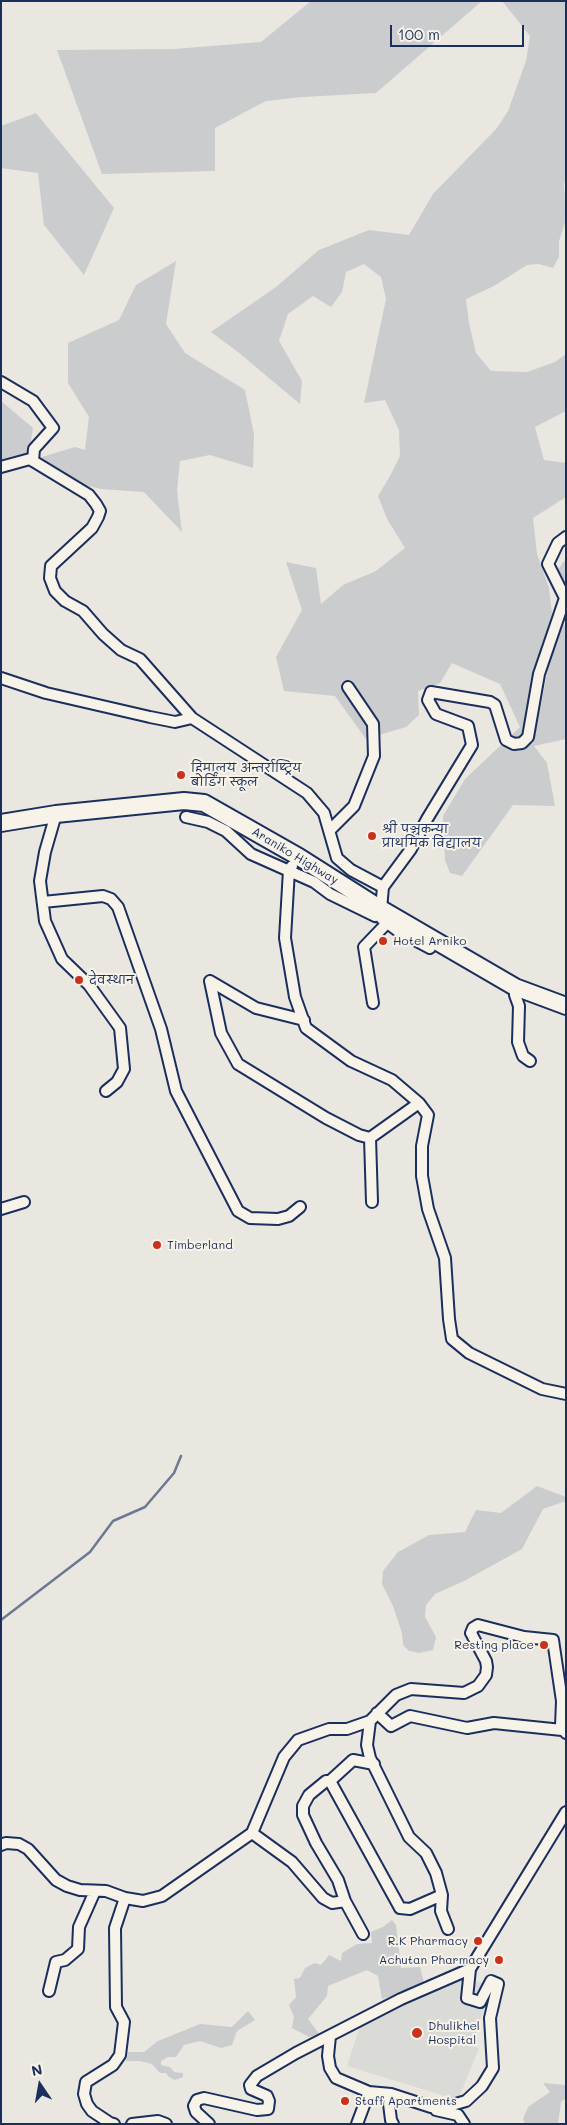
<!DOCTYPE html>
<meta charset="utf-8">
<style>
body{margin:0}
#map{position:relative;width:567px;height:2125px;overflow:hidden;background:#eae7e0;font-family:Mali,sans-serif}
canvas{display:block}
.frame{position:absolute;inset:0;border:2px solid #1b2f5e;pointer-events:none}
.north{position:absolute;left:15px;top:2060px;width:50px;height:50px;-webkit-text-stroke:4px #f7f3e8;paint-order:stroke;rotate:348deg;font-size:14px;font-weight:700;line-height:20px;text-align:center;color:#1b2f5e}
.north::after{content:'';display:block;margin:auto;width:18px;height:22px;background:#1b2f5e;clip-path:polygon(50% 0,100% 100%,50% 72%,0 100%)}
.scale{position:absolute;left:390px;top:25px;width:134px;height:22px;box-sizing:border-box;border:2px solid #1b2f5e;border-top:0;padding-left:6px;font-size:15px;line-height:18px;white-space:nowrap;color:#1b2f5e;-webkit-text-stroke:4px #f7f3e8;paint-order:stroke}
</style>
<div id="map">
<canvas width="567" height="2125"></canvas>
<div class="frame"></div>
<div class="north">N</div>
<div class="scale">100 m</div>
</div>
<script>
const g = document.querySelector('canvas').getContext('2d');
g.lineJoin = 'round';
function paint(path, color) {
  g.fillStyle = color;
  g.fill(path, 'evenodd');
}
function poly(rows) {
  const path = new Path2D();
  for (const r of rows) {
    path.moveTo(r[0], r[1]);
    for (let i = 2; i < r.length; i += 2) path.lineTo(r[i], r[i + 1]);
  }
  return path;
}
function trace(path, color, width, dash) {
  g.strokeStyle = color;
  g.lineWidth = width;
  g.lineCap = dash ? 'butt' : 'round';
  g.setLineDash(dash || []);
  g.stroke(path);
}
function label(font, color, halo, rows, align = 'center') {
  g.font = font + ' Mali,"Playpen Sans Deva",sans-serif';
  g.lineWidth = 4;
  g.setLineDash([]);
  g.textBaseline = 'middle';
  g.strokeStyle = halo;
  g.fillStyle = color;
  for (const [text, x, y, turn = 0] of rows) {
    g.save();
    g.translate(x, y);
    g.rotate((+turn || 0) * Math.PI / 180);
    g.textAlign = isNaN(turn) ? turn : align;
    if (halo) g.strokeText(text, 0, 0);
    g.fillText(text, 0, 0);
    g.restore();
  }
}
const built = poly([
 [467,1978,492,1986,471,2046,479,2048,458,2100,347,2066,361,2023,380,2012,452,1982]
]);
const green = poly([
 [311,1,482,1,376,93,303,97,266,101,215,128,215,171,102,174,57,50,174,49,261,42],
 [502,1,566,1,566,177,564,184,566,220,559,241,559,257,553,268,539,264,527,265,494,286,466,299,469,323,476,353,491,371,527,372,555,362,566,354,566,411,535,427,544,460,566,463,566,497,533,518,537,554,549,588,552,613,535,672,528,738,533,744,557,624,565,625,566,623,566,739,534,746,547,763,555,806,513,805,462,876,450,873,445,860,443,816,465,779,520,727,500,684,452,663,440,683,418,691,419,715,406,727,366,739,335,696,284,691,276,657,302,610,286,562,316,568,321,604,343,585,376,571,405,548,387,519,378,496,390,476,400,456,399,430,385,400,364,403,386,299,381,277,364,264,346,272,342,292,331,307,313,296,288,314,279,341,302,381,300,404,238,352,211,332,276,287,319,250,369,230,409,235,433,194,497,128,508,111,526,61,530,36],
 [36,113,114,208,84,275,44,225,38,173,1,168,1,126],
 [176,261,166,324,185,353,245,390,254,434,253,468,210,455,180,461,177,491,182,532,144,492,101,489,46,476,42,457,75,447,85,450,89,417,68,383,68,343,119,320,136,285],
 [1,401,33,428,27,465,1,463],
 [563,562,566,562,566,591,561,588,558,570],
 [537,1486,566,1497,566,1501,543,1509,522,1549,464,1581,435,1594,426,1605,425,1617,436,1637,433,1650,419,1653,409,1651,403,1645,402,1633,393,1606,382,1584,383,1571,398,1552,429,1535,465,1532,476,1510,501,1513],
 [392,1920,396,1925,401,1968,420,1967,425,1987,382,1999,378,1976,367,1970,328,1986,327,1996,308,2019,320,2035,309,2037,292,2028,294,2017,289,2005,296,1997,294,1979,300,1978,305,1968,315,1963,321,1965,329,1955,341,1961,342,1953,357,1944,372,1943,371,1932,383,1927],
 [248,2011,255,2020,237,2031,232,2045,221,2048,200,2041,184,2045,176,2057,168,2057,161,2061,161,2065,170,2067,174,2072,183,2073,183,2077,175,2080,169,2077,166,2073,160,2073,152,2064,140,2061,126,2061,128,2052,144,2052,158,2041,200,2024,232,2027],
 [543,2083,566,2085,566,2098,561,2102,558,2124,525,2124,523,2119,528,2107,550,2092]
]);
const stream = poly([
 [1,1620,90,1552,113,1521,145,1507,174,1473,181,1456]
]);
const minor = poly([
 [1,382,33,401,53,428,34,449,33,461,89,495,96,504,100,511,98,517,92,528,51,566,50,578,55,591,65,601,83,611,103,634,121,650,140,659,192,718,307,793,324,813,337,858,351,870,383,887],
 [1,467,30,459,33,461],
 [1,678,46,693,150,717,175,722,192,718],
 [56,814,45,852,40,881,45,921,62,959,89,985,120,1028,124,1069,117,1082,106,1091],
 [186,817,208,822,226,831,251,854,314,882,330,894,375,916,381,909,383,887,411,849,427,819,472,745,468,726,436,714,428,700,431,692,490,702,495,705,506,740,514,744,522,743,528,737,539,674,565,598,548,564,558,543,566,537],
 [330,830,354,806,374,756,373,724,348,687],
 [292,866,289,870,285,938,295,997,306,1028,351,1061,392,1080,419,1103,370,1138,372,1202],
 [43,902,103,896,111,899,118,907,161,1029,176,1091,238,1211,250,1218,278,1219,289,1216,300,1207],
 [382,919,398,931,430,948],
 [210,981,221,1033,238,1064,326,1118,359,1135,370,1138],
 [210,981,256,1008,304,1020],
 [515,987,515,995,519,1006,518,1042,523,1056,530,1061],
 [373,1003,364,947,388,922],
 [419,1103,428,1115,422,1146,422,1176,428,1209,445,1258,449,1319,452,1339,469,1353,542,1389,566,1394],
 [1,1209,24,1202],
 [377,1713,391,1726,410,1716,467,1728,494,1723,562,1730],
 [370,1721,367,1745,370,1758,409,1837,426,1853,436,1873,442,1895,441,1911,448,1929],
 [330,1781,400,1908,410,1909,442,1895],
 [252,1833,292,1862,323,1898,332,1903,345,1901],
 [1,1845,6,1843,19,1844,28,1849,56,1880,67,1886,80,1890,106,1891,125,1898,143,1901,162,1896,252,1833,284,1757,298,1740,329,1729,347,1729,370,1721,396,1695,411,1689,464,1693,478,1686,486,1675,487,1667,486,1661,471,1633,473,1628,478,1625,524,1637,553,1640,562,1701,561,1726,566,1733],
 [363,1934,345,1901,338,1880,316,1843,303,1815,303,1806,309,1795,326,1781,330,1781,353,1760,374,1764],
 [49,1991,56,1962,65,1960,78,1949,79,1927,95,1891],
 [330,2036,328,2056,330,2068,336,2078,369,2092,391,2094,431,2107,445,2107,466,2101,482,2086,493,2068,490,2018,498,1984,491,1981,480,2002,467,1998,470,1969],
 [391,2094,389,2104,391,2120,393,2124],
 [436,2110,458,2115,464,2124],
 [114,2124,110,2123,92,2111,87,2104,84,2094,86,2082,113,2065,120,2055,124,2022,116,2007,115,1928,125,1898],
 [132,2124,158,2121,166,2124],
 [209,2124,196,2112,194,2106,197,2100,204,2098,257,2110,268,2109,269,2101,267,2096,251,2089,250,2085,257,2076,296,2053,401,1999,470,1969,566,1812],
 [357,2124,369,2092]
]);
const trunk = poly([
 [1,823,56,814,184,801,204,803,299,857,381,909,515,987,566,1006]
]);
const markers = [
 [181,775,5,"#c8321e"],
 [372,836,5,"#c8321e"],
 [383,941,5,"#c8321e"],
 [79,980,5,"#c8321e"],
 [157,1245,5,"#c8321e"],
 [544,1645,5,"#c8321e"],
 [478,1941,5,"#c8321e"],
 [499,1960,5,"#c8321e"],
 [417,2033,6,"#c8321e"],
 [345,2101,5,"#c8321e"]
];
const poiNames = [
 ["हिमालय अन्तर्राष्ट्रिय",191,768],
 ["बोर्डिंग स्कूल",191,782],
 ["श्री पञ्चकन्या",382,829],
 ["प्राथमिक विद्यालय",382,843],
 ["Hotel Arniko",393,941],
 ["देवस्थान",89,980],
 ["Timberland",167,1245],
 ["Resting place",534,1645,"right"],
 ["R.K Pharmacy",468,1941,"right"],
 ["Achutan Pharmacy",489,1960,"right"],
 ["Dhulikhel",428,2026],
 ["Hospital",428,2040],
 ["Staff Apartments",355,2101]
];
const streetNames = [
 ["Araniko Highway",295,856,31]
];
paint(built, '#dadad6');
paint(green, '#cbcccd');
trace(stream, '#6d7892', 2.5);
trace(minor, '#1b2f5e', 14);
trace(trunk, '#1b2f5e', 20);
trace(minor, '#f7f3e8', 10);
trace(trunk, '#f7f3e8', 16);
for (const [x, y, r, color] of markers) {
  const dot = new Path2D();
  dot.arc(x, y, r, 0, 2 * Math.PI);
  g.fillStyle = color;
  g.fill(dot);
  trace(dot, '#f7f3e8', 2);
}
label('12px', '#1b2f5e', '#f7f3e8', poiNames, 'left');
label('12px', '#1b2f5e', '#f7f3e8', streetNames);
</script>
